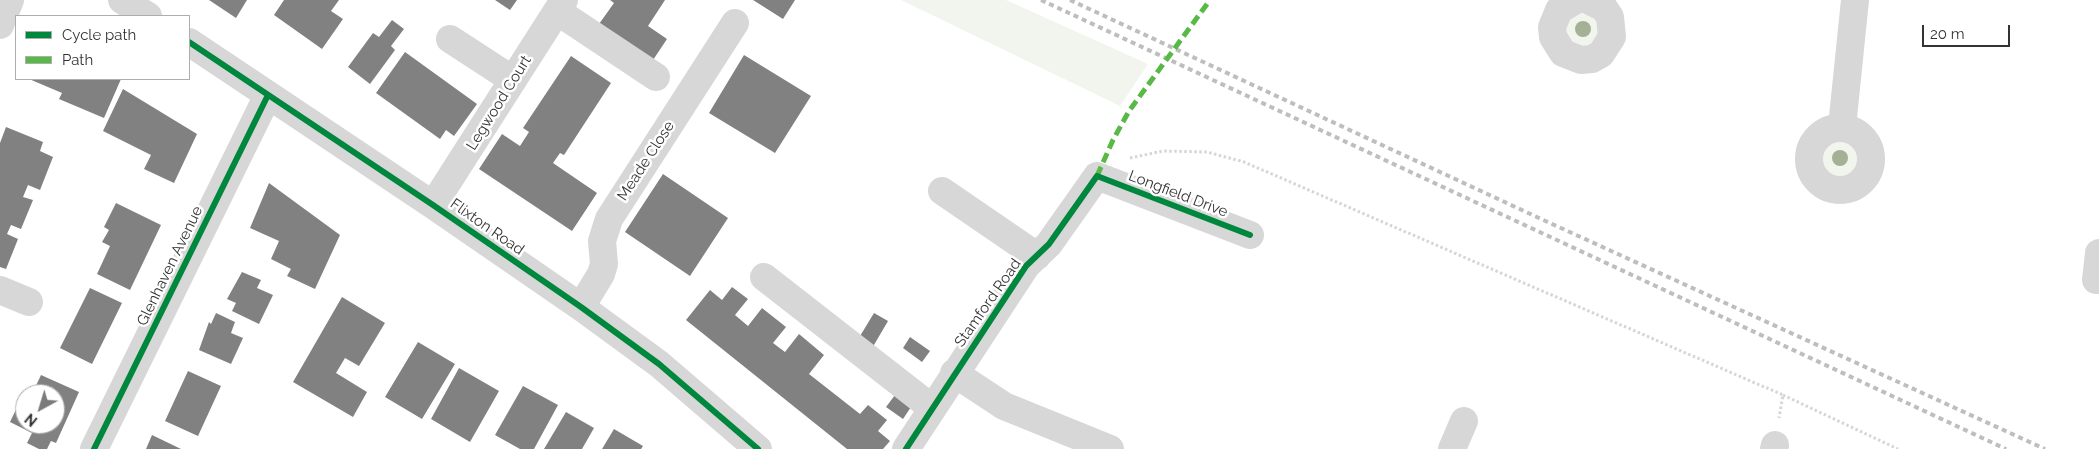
<!DOCTYPE html>
<style>
body{margin:0}
#map{position:relative;width:2099px;height:449px;overflow:hidden;background:#fff;font-family:Raleway,sans-serif}
canvas{display:block}
.legend{position:absolute;left:15px;top:15px;width:175px;height:65px;box-sizing:border-box;background:#fff;border:1px solid #adadad;margin:0;padding:6px 9px;list-style:none;font-size:15px;color:#333}
.legend li{display:flex;align-items:center;gap:10px;height:25px}
.legend b{width:25px;border:1px solid #adadad}
.north{position:absolute;left:15px;top:384px;width:50px;height:50px;box-sizing:border-box;background:#fff;border:1px solid #adadad;border-radius:50%;rotate:219deg;font-size:14px;font-weight:700;line-height:20px;text-align:center;color:#333}
.north::after{content:'';display:block;margin:auto;width:18px;height:22px;background:#7a7a7a;clip-path:polygon(50% 0,100% 100%,50% 72%,0 100%)}
.scale{position:absolute;left:1922px;top:25px;width:88px;height:22px;box-sizing:border-box;border:2px solid #333;border-top:0;padding-left:6px;font-size:15px;line-height:18px;white-space:nowrap;color:#333;-webkit-text-stroke:4px #fff;paint-order:stroke}
</style>
<div id="map">
<canvas width="2099" height="449"></canvas>
<ul class="legend">
<li><b style="height:6px;background:#00873e"></b>Cycle path</li>
<li><b style="height:6px;background:#58b947"></b>Path</li>
</ul>
<div class="north">N</div>
<div class="scale">20 m</div>
</div>
<script>
const g = document.querySelector('canvas').getContext('2d');
g.lineJoin = 'round';
function paint(path, color) {
  g.fillStyle = color;
  g.fill(path, 'evenodd');
}
function poly(rows) {
  const path = new Path2D();
  for (const r of rows) {
    if (r.length === 3) {
      path.moveTo(r[0] + r[2], r[1]);
      path.arc(r[0], r[1], r[2], 0, 2 * Math.PI);
      continue;
    }
    path.moveTo(r[0], r[1]);
    for (let i = 2; i < r.length; i += 2) path.lineTo(r[i], r[i + 1]);
  }
  return path;
}
function trace(path, color, width, dash) {
  g.strokeStyle = color;
  g.lineWidth = width;
  g.lineCap = dash ? 'butt' : 'round';
  g.setLineDash(dash || []);
  g.stroke(path);
}
function label(font, color, halo, rows, align = 'center') {
  g.font = font + ' Raleway,sans-serif';
  g.lineWidth = 5;
  g.setLineDash([]);
  g.textBaseline = 'middle';
  g.strokeStyle = halo;
  g.fillStyle = color;
  for (const [text, x, y, turn = 0] of rows) {
    g.save();
    g.translate(x, y);
    g.rotate((+turn || 0) * Math.PI / 180);
    g.textAlign = isNaN(turn) ? turn : align;
    if (halo) g.strokeText(text, 0, 0);
    g.fillText(text, 0, 0);
    g.restore();
  }
}
const green = poly([
 [901,0,1006,0,1148,64,1120,106],
 [1590,12,1601,27,1593,44,1581,48,1566,39,1565,22,1573,13],
 [1840,159,20]
]);
const building = poly([
 [209,0,247,0,236,18],
 [284,0,339,0,331,11,343,19,322,49,274,15],
 [495,0,517,0,510,10],
 [610,0,665,0,648,26,667,39,653,60,599,24,614,3],
 [753,0,795,0,783,19],
 [392,20,404,29,391,46,395,50,370,84,348,67,373,33,379,37],
 [405,52,477,104,454,136,446,130,440,139,376,93],
 [744,55,811,96,775,153,709,113],
 [571,56,611,83,564,155,560,153,553,163,597,193,572,231,479,169,502,134,520,146,529,132,523,128],
 [29,79,121,79,104,118,59,99,62,93],
 [123,89,197,134,174,183,144,169,151,155,103,131],
 [6,127,43,142,40,151,53,157,40,190,28,185,23,197,33,200,21,229,11,225,7,234,18,239,6,269,0,267,0,143],
 [663,174,728,218,690,276,625,232],
 [269,183,340,235,315,289,287,276,291,269,271,259,279,241,250,228],
 [116,203,161,225,130,290,97,274,110,246,102,242,109,230,104,227],
 [242,272,261,280,257,288,273,295,259,324,232,311,236,303,227,299],
 [732,287,748,299,735,315,748,326,762,308,786,327,773,343,785,352,799,334,824,355,809,374,860,414,868,405,887,420,878,431,890,441,883,449,847,449,686,320,710,290,722,300],
 [90,288,122,303,92,364,60,348],
 [342,297,385,323,359,366,345,358,336,373,367,392,353,417,293,382],
 [216,313,235,322,231,333,243,338,231,364,199,350,209,322,211,324],
 [874,313,888,321,871,350,857,341],
 [910,337,930,351,922,362,903,348],
 [418,342,455,364,422,419,385,397],
 [459,368,499,391,470,442,431,419],
 [188,371,221,386,198,436,165,421],
 [41,375,79,392,56,443,51,441,47,449,39,449,27,443,32,433,10,422,22,397,25,399,25,424,55,424,55,394,32,394],
 [523,386,558,405,534,449,520,449,495,435],
 [895,395,911,407,903,419,886,407],
 [566,412,594,428,582,449,544,449],
 [614,429,643,446,641,449,602,449],
 [152,435,181,449,146,449]
]);
const path = poly([
 [1130,158,1163,151,1207,152,1244,162,1783,395,1779,418],
 [1783,395,1898,449]
]);
const minor = poly([
 [122,0,148,16],
 [1576,0,1559,10,1552,27,1553,37,1563,53,1581,60,1592,59,1601,54,1612,37,1610,17,1604,8,1588,0],
 [557,11,656,77],
 [0,25,10,0],
 [450,39,513,80],
 [189,42,433,205,581,307,659,364,758,449],
 [1842,127,1855,0],
 [1840,159,31],
 [942,191,1037,256],
 [433,205,564,0],
 [764,277,932,408],
 [2096,280,2099,253],
 [0,290,29,302],
 [581,307,601,274,604,264,602,241,609,219,735,23],
 [954,373,1004,406,1110,449],
 [94,449,268,95],
 [906,449,1026,266,1049,244,1097,176,1250,235],
 [1452,449,1464,421],
 [1774,449,1775,445]
]);
const rail = poly([
 [1041,0,2006,449],
 [1070,0,1539,218,2045,449]
]);
const quiet = poly([
 [1097,176,1113,140,1129,111,1210,0]
]);
const cycleway = poly([
 [189,42,433,205,581,307,659,364,758,449],
 [94,449,268,95],
 [906,449,1026,266,1049,244,1097,176,1250,235]
]);
const trees = [
 [1583,29],
 [1840,158]
];
const streetNames = [
 ["Legwood Court",499,103,-58],
 ["Meade Close",646,161,-57],
 ["Longfield Drive",1178,194,21],
 ["Flixton Road",487,227,35],
 ["Glenhaven Avenue",170,266,-64],
 ["Stamford Road",988,303,-55]
];
paint(green, '#f2f5ed');
paint(building, '#818181');
trace(path, '#d6d6d6', 3, [2.5, 2.5]);
trace(minor, '#d7d7d7', 28);
trace(rail, '#bebebe', 4, [5, 4]);
trace(quiet, '#58b947', 5, [10, 5]);
trace(cycleway, '#00873e', 6);
g.fillStyle = '#a4b194';
for (const [x, y] of trees) {
  g.beginPath();
  g.arc(x, y, 8, 0, 2 * Math.PI);
  g.fill();
}
label('15px', '#333', '#fff', streetNames);
</script>
